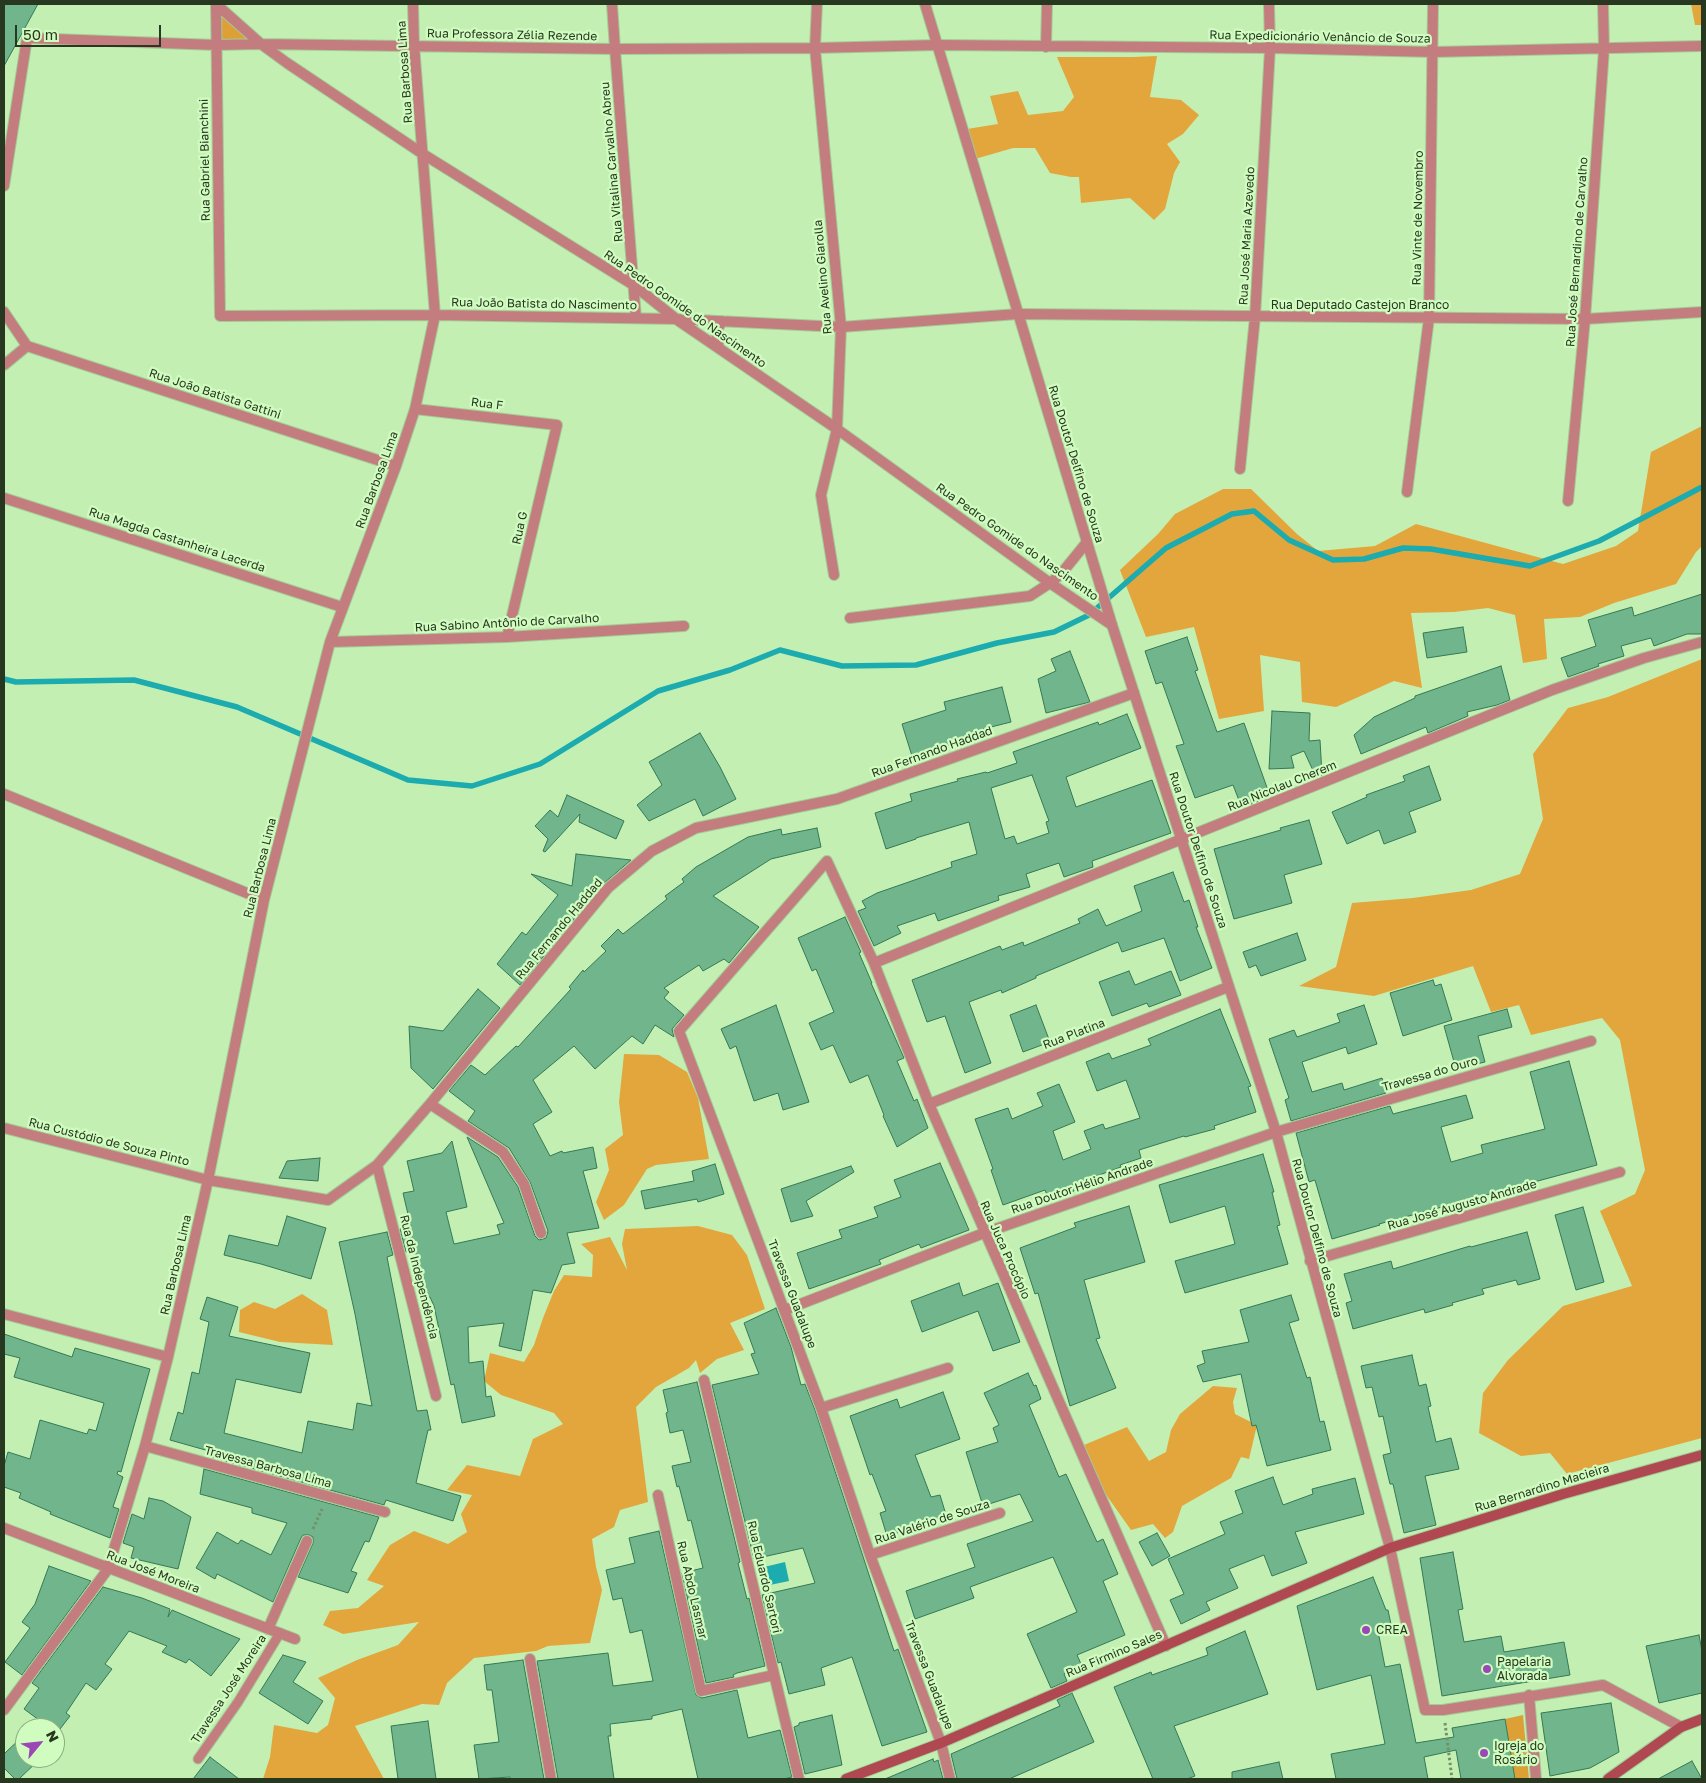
<!DOCTYPE html>
<meta charset="utf-8">
<style>
body{margin:0}
#map{position:relative;width:1706px;height:1783px;overflow:hidden;background:#c3efb3;font-family:"Golos Text",sans-serif}
canvas{display:block}
.frame{position:absolute;inset:0;border:5px solid #273720;pointer-events:none}
.north{position:absolute;left:15px;top:1718px;width:50px;height:50px;box-sizing:border-box;background:#d0fcc0;border:1px solid #8cad80;border-radius:50%;rotate:62deg;font-size:14px;font-weight:700;line-height:20px;text-align:center;color:#273720}
.north::after{content:'';display:block;margin:auto;width:18px;height:22px;background:#9b47b5;clip-path:polygon(50% 0,100% 100%,50% 72%,0 100%)}
.scale{position:absolute;left:15px;top:25px;width:146px;height:22px;box-sizing:border-box;border:2px solid #273720;border-top:0;padding-left:6px;font-size:15px;line-height:18px;white-space:nowrap;color:#273720;-webkit-text-stroke:4px #d0fcc0;paint-order:stroke}
</style>
<div id="map">
<canvas width="1706" height="1783"></canvas>
<div class="frame"></div>
<div class="north">N</div>
<div class="scale">50 m</div>
</div>
<script>
const g = document.querySelector('canvas').getContext('2d');
g.lineJoin = 'round';
function paint(path, color) {
  g.fillStyle = color;
  g.fill(path, 'evenodd');
}
function poly(rows) {
  const path = new Path2D();
  for (const r of rows) {
    path.moveTo(r[0], r[1]);
    for (let i = 2; i < r.length; i += 2) path.lineTo(r[i], r[i + 1]);
  }
  return path;
}
function trace(path, color, width, dash) {
  g.strokeStyle = color;
  g.lineWidth = width;
  g.lineCap = dash ? 'butt' : 'round';
  g.setLineDash(dash || []);
  g.stroke(path);
}
function label(font, color, halo, rows, align = 'center') {
  g.font = font + ' "Golos Text",sans-serif';
  g.lineWidth = 4.5;
  g.setLineDash([]);
  g.textBaseline = 'middle';
  g.strokeStyle = halo;
  g.fillStyle = color;
  for (const [text, x, y, turn = 0] of rows) {
    g.save();
    g.translate(x, y);
    g.rotate((+turn || 0) * Math.PI / 180);
    g.textAlign = isNaN(turn) ? turn : align;
    if (halo) g.strokeText(text, 0, 0);
    g.fillText(text, 0, 0);
    g.restore();
  }
}
const green = poly([
 [220,10,254,41,219,43],
 [1523,1715,1529,1779,1515,1779,1505,1719]
]);
const forest = poly([
 [1691,4,1702,4,1702,25,1695,25],
 [1157,56,1150,97,1181,100,1199,115,1183,134,1167,144,1180,162,1174,173,1165,209,1154,220,1130,198,1081,203,1079,177,1071,177,1050,173,1035,148,1013,148,975,159,967,129,998,124,990,96,1018,91,1028,115,1063,111,1074,97,1057,57,1133,57],
 [1702,426,1702,546,1696,552,1676,584,1614,603,1580,617,1544,619,1547,659,1523,663,1515,615,1488,608,1454,612,1411,613,1422,688,1394,681,1336,707,1302,702,1300,662,1260,655,1264,711,1219,719,1194,627,1146,637,1120,570,1158,534,1175,514,1223,489,1251,489,1297,534,1318,551,1375,546,1416,524,1563,564,1616,546,1638,531,1651,452],
 [1702,659,1702,1438,1567,1474,1550,1453,1521,1456,1479,1433,1483,1393,1508,1360,1563,1306,1632,1286,1600,1211,1635,1194,1645,1170,1620,1040,1602,1018,1531,1035,1519,1005,1491,1012,1473,966,1374,996,1299,986,1336,967,1352,903,1413,898,1471,890,1520,874,1543,819,1533,754,1568,708,1608,697],
 [624,1054,659,1055,687,1072,698,1098,709,1159,656,1165,647,1169,624,1205,604,1220,596,1202,609,1170,605,1149,623,1135,619,1102],
 [698,1226,732,1235,747,1255,765,1309,730,1323,744,1350,717,1359,700,1373,696,1360,689,1368,656,1387,636,1407,648,1502,620,1510,614,1527,592,1539,596,1567,602,1590,590,1643,548,1646,536,1651,474,1658,447,1683,439,1705,422,1704,355,1726,384,1779,263,1779,270,1757,274,1725,317,1733,328,1725,335,1698,318,1678,357,1660,398,1645,419,1622,343,1634,323,1625,330,1611,358,1608,384,1586,367,1580,390,1545,414,1531,448,1544,467,1532,461,1514,472,1495,447,1490,467,1465,520,1476,533,1439,563,1424,554,1413,501,1395,484,1381,490,1353,524,1362,534,1345,543,1318,554,1291,564,1275,592,1277,593,1255,581,1244,610,1237,627,1270,622,1244,625,1229],
 [302,1294,327,1310,333,1345,280,1342,239,1332,240,1310,254,1302,275,1309],
 [1213,1386,1237,1388,1233,1402,1235,1414,1257,1425,1249,1459,1241,1457,1231,1478,1182,1506,1173,1532,1165,1538,1153,1524,1131,1530,1102,1489,1084,1445,1127,1427,1149,1461,1166,1452,1171,1430,1180,1414]
]);
const water = poly([
 [785,1562,789,1581,765,1586,760,1568]
]);
const stream = poly([
 [4,679,16,682,134,680,237,707,408,780,472,786,540,764,658,691,730,670,780,650,842,666,916,665,997,643,1054,632,1089,615,1166,548,1232,514,1254,511,1289,540,1333,560,1364,559,1403,548,1431,549,1530,566,1599,541,1702,487]
]);
const building = poly([
 [4,4,38,4,4,66,4,4],
 [1702,594,1702,634,1687,634,1654,646,1651,638,1621,646,1624,656,1598,664,1599,666,1568,677,1561,658,1596,646,1588,620,1632,607,1634,616,1702,594],
 [1463,627,1467,652,1427,658,1423,633,1463,627],
 [1187,637,1198,670,1195,671,1217,732,1244,723,1270,796,1242,808,1233,785,1195,798,1176,746,1184,744,1162,682,1156,684,1145,651,1187,637],
 [1070,651,1090,702,1046,713,1038,679,1056,671,1051,659,1070,651],
 [1501,666,1510,700,1497,705,1467,712,1468,716,1428,733,1426,727,1361,754,1354,735,1374,717,1415,698,1415,696,1501,666],
 [1002,687,1011,722,983,729,984,735,912,756,902,724,946,710,944,702,1002,687],
 [1272,711,1310,713,1309,741,1320,740,1322,775,1316,777,1304,751,1291,756,1294,768,1269,769,1272,711],
 [1127,714,1141,748,1066,777,1076,807,1152,780,1171,833,1092,861,1093,867,1064,877,1059,863,1026,874,1030,887,998,896,999,900,938,921,935,913,897,926,901,933,874,946,858,911,866,908,862,901,877,893,952,867,951,862,977,854,969,822,916,838,916,839,886,849,875,813,912,801,910,794,958,781,957,779,986,772,987,773,1017,763,1013,752,1098,722,1099,725,1127,714],
 [1032,775,1049,821,1046,822,1049,833,1017,844,1014,836,1005,839,991,788,1032,775],
 [700,733,720,767,736,799,703,816,695,799,649,821,637,805,662,785,649,762,700,733],
 [1429,766,1441,800,1409,812,1416,832,1384,844,1379,830,1347,844,1332,812,1367,797,1366,795,1405,781,1403,776,1429,766],
 [567,795,624,821,616,839,579,822,580,814,545,852,543,851,548,839,535,826,550,810,558,817,567,795],
 [1309,820,1322,864,1284,875,1292,903,1234,919,1214,849,1281,830,1280,828,1309,820],
 [817,828,821,847,771,859,713,896,759,927,729,963,724,959,703,971,699,965,664,988,669,992,664,998,684,1015,672,1029,674,1037,655,1025,643,1044,632,1036,595,1069,574,1046,533,1080,552,1112,533,1124,550,1156,562,1151,563,1153,593,1147,597,1168,583,1171,599,1228,567,1233,575,1263,562,1265,551,1293,533,1290,521,1351,499,1346,504,1323,468,1327,469,1363,483,1361,486,1397,491,1396,495,1416,462,1423,454,1384,451,1385,434,1306,430,1297,426,1298,415,1250,406,1252,400,1229,411,1227,403,1193,414,1191,407,1161,442,1153,452,1141,467,1207,446,1212,454,1244,500,1234,497,1225,504,1223,467,1137,498,1157,518,1187,535,1236,539,1240,546,1238,548,1231,530,1182,509,1148,468,1121,475,1111,449,1091,471,1065,485,1075,516,1046,518,1047,571,989,569,987,583,970,584,972,606,951,601,946,618,929,623,934,667,899,665,896,684,882,682,879,696,867,748,837,781,829,782,835,817,828],
 [576,854,631,860,603,884,520,985,497,964,522,932,526,935,558,895,531,874,572,886,576,854],
 [1173,872,1184,902,1189,900,1198,927,1196,927,1212,968,1180,981,1164,938,1122,952,1118,942,1036,976,1036,978,1002,993,1001,990,969,1002,991,1063,965,1073,945,1016,927,1022,912,980,1000,946,1002,950,1023,942,1024,946,1080,923,1078,919,1098,909,1106,926,1142,911,1134,886,1173,872],
 [845,917,861,952,859,953,872,983,871,983,904,1058,897,1061,914,1101,917,1099,928,1128,897,1147,883,1116,884,1115,868,1075,850,1083,833,1045,821,1050,809,1023,834,1012,816,969,812,971,798,938,845,917],
 [1297,933,1306,960,1261,976,1256,965,1249,968,1243,952,1297,933],
 [1129,971,1135,985,1171,971,1181,995,1149,1007,1147,1003,1112,1016,1099,982,1129,971],
 [1433,980,1435,986,1441,984,1452,1020,1403,1036,1390,993,1433,980],
 [478,989,500,1008,433,1089,411,1068,409,1026,443,1031,478,989],
 [776,1005,809,1102,783,1110,778,1093,754,1101,736,1046,730,1049,721,1029,776,1005],
 [1036,1005,1050,1042,1023,1052,1010,1015,1036,1005],
 [1364,1005,1377,1044,1348,1054,1346,1047,1302,1062,1312,1092,1342,1083,1344,1090,1382,1078,1386,1093,1291,1121,1285,1100,1289,1098,1269,1039,1294,1030,1297,1037,1340,1022,1337,1014,1364,1005],
 [1220,1009,1251,1086,1248,1087,1256,1112,1214,1126,1215,1129,1185,1137,1184,1136,1139,1150,1141,1158,1120,1165,1121,1167,1072,1185,1074,1191,1049,1200,1045,1190,1003,1205,991,1170,993,1169,975,1119,1008,1108,1012,1119,1043,1106,1037,1093,1059,1084,1075,1122,1053,1131,1063,1160,1091,1149,1084,1131,1103,1124,1105,1129,1140,1118,1126,1080,1097,1091,1086,1062,1109,1053,1112,1059,1151,1045,1148,1039,1220,1009],
 [1507,1009,1512,1027,1478,1036,1485,1062,1456,1069,1444,1026,1507,1009],
 [1569,1061,1597,1165,1379,1224,1380,1225,1332,1239,1315,1180,1309,1182,1296,1133,1390,1106,1393,1114,1466,1095,1473,1118,1441,1127,1451,1162,1483,1153,1481,1145,1545,1129,1530,1072,1569,1061],
 [1263,1154,1274,1192,1272,1192,1280,1225,1277,1226,1288,1264,1185,1293,1175,1261,1235,1244,1225,1206,1170,1223,1159,1185,1263,1154],
 [320,1158,318,1181,279,1178,287,1161,320,1158],
 [940,1163,969,1230,921,1248,919,1244,879,1260,881,1264,809,1289,797,1253,842,1238,839,1230,878,1217,874,1207,901,1197,894,1180,940,1163],
 [715,1164,724,1194,698,1202,697,1199,645,1209,641,1191,694,1181,692,1171,715,1164],
 [851,1166,854,1172,806,1201,813,1216,791,1222,781,1189,851,1166],
 [1129,1206,1145,1262,1084,1280,1100,1338,1096,1339,1116,1388,1070,1406,1038,1293,1035,1294,1020,1248,1076,1227,1074,1223,1129,1206],
 [1583,1207,1604,1282,1576,1290,1555,1215,1583,1207],
 [287,1216,326,1228,311,1279,261,1264,224,1255,229,1235,278,1246,287,1216],
 [387,1232,393,1255,387,1257,417,1411,427,1410,431,1430,428,1430,416,1483,461,1496,453,1521,386,1500,384,1505,208,1456,209,1451,170,1440,178,1412,183,1414,192,1372,199,1374,209,1322,200,1319,207,1297,238,1307,229,1336,310,1353,301,1393,236,1379,224,1433,302,1453,308,1421,353,1430,357,1403,372,1406,355,1314,339,1242,387,1232],
 [1527,1232,1540,1279,1518,1285,1516,1280,1482,1289,1484,1294,1452,1303,1453,1305,1425,1313,1424,1309,1353,1329,1346,1303,1352,1301,1344,1274,1391,1261,1393,1269,1470,1246,1471,1247,1527,1232],
 [959,1283,963,1296,998,1283,1020,1342,993,1351,978,1311,922,1332,911,1301,959,1283],
 [1291,1295,1299,1320,1289,1323,1307,1378,1310,1377,1320,1422,1324,1421,1331,1450,1267,1466,1256,1425,1252,1426,1241,1374,1203,1382,1197,1366,1205,1363,1202,1351,1249,1342,1240,1310,1291,1295],
 [776,1308,791,1347,801,1385,805,1384,815,1410,894,1651,898,1649,927,1732,882,1746,852,1657,821,1668,825,1685,789,1694,781,1662,778,1663,762,1595,815,1583,803,1548,754,1559,712,1385,759,1374,751,1354,755,1353,744,1323,776,1308],
 [4,1334,72,1357,75,1348,150,1369,121,1472,118,1471,117,1474,123,1477,113,1507,119,1509,110,1538,50,1514,51,1512,19,1498,21,1493,4,1487,4,1466,8,1452,30,1459,40,1420,87,1434,89,1429,96,1431,104,1403,14,1377,20,1358,4,1354,4,1334],
 [1412,1355,1419,1386,1426,1384,1431,1406,1428,1407,1436,1442,1451,1438,1459,1469,1425,1476,1436,1525,1404,1533,1393,1484,1390,1484,1383,1455,1391,1453,1383,1416,1379,1417,1372,1387,1366,1388,1361,1366,1412,1355],
 [1028,1373,1034,1386,1036,1385,1041,1399,1029,1405,1059,1477,1066,1474,1097,1542,1103,1539,1118,1574,1103,1581,1125,1635,1077,1655,1082,1666,1064,1674,1067,1681,1051,1688,1027,1634,1077,1612,1053,1557,970,1587,974,1598,915,1619,906,1591,975,1567,967,1544,1033,1521,1020,1494,983,1506,966,1452,998,1442,993,1428,999,1425,984,1393,1028,1373],
 [697,1382,740,1562,738,1563,747,1599,749,1598,765,1666,737,1673,733,1675,734,1677,706,1683,682,1573,703,1568,691,1520,688,1521,679,1486,677,1487,672,1466,691,1462,683,1430,670,1433,666,1413,668,1412,663,1390,697,1382],
 [943,1392,960,1439,915,1455,931,1497,940,1495,947,1518,887,1536,880,1513,886,1511,872,1474,870,1475,850,1416,897,1399,900,1408,943,1392],
 [204,1469,379,1517,369,1542,365,1541,351,1571,357,1573,348,1593,298,1577,313,1543,313,1537,309,1535,303,1535,301,1538,273,1602,217,1574,215,1579,196,1568,217,1532,238,1544,241,1540,271,1555,287,1523,252,1513,252,1508,200,1494,204,1469],
 [1273,1477,1283,1505,1313,1494,1312,1489,1355,1478,1364,1514,1295,1532,1307,1563,1272,1576,1264,1555,1229,1569,1238,1588,1206,1602,1210,1610,1181,1624,1170,1600,1184,1594,1168,1559,1225,1534,1220,1522,1243,1513,1235,1491,1273,1477],
 [149,1498,163,1501,191,1517,178,1569,131,1558,134,1547,123,1543,132,1514,144,1519,149,1498],
 [659,1531,696,1695,702,1698,737,1690,748,1738,780,1730,792,1777,784,1779,698,1779,682,1709,652,1716,652,1719,610,1724,611,1736,608,1736,614,1779,558,1779,537,1661,608,1653,613,1686,653,1681,642,1630,630,1633,622,1598,613,1600,606,1570,635,1563,629,1538,659,1531],
 [1157,1533,1170,1556,1152,1566,1139,1542,1157,1533],
 [1453,1552,1463,1609,1458,1610,1464,1642,1501,1636,1504,1652,1564,1642,1570,1675,1442,1696,1420,1558,1453,1552],
 [49,1566,91,1581,22,1675,5,1662,30,1628,22,1622,35,1604,49,1566],
 [1373,1577,1386,1610,1388,1610,1392,1629,1378,1631,1385,1667,1400,1664,1416,1743,1454,1737,1452,1728,1505,1719,1515,1779,1461,1779,1456,1750,1424,1757,1428,1779,1336,1779,1331,1754,1385,1744,1371,1675,1317,1690,1297,1606,1373,1577],
 [103,1587,142,1598,170,1609,168,1617,172,1610,240,1639,211,1676,189,1659,186,1663,162,1652,167,1646,129,1631,105,1664,112,1669,96,1690,86,1683,66,1713,70,1716,57,1733,55,1732,55,1728,31,1728,39,1720,24,1709,39,1688,32,1683,103,1587],
 [1245,1631,1268,1694,1174,1726,1195,1776,1187,1779,1153,1779,1114,1687,1151,1672,1152,1675,1208,1655,1206,1648,1245,1631],
 [1699,1635,1702,1651,1702,1693,1659,1703,1646,1646,1699,1635],
 [283,1655,306,1662,293,1682,323,1701,308,1724,259,1693,283,1655],
 [523,1660,544,1779,510,1779,510,1777,479,1779,474,1745,499,1742,492,1690,487,1690,484,1665,523,1660],
 [1072,1693,1094,1742,1009,1779,957,1779,951,1754,1060,1706,1057,1700,1072,1693],
 [1611,1703,1619,1752,1590,1768,1550,1776,1541,1713,1611,1703],
 [832,1715,842,1765,805,1774,794,1727,799,1725,799,1723,832,1715],
 [428,1721,436,1779,398,1779,391,1726,428,1721],
 [25,1734,25,1758,41,1758,19,1779,15,1779,4,1768,4,1754,25,1734],
 [210,1757,239,1779,193,1779,210,1757],
 [933,1759,934,1762,938,1760,943,1779,885,1779,933,1759],
 [1692,1761,1702,1779,1658,1779,1692,1761],
 [1279,1762,1283,1779,1232,1779,1232,1772,1279,1762]
]);
const path = poly([
 [313,1529,322,1509],
 [1445,1723,1452,1779]
]);
const service = poly([
 [198,1759,238,1702,280,1633]
]);
const minor = poly([
 [216,4,220,316,435,315,676,319,841,327,1018,314,1585,319,1702,312],
 [216,4,261,44,287,63,423,154,635,286,676,319,837,429,1050,583,1112,625],
 [612,4,615,49,636,318],
 [817,4,815,48,841,327,837,429,821,495,834,575],
 [1046,47,1047,4],
 [4,186,27,38,216,45,261,44,615,49,815,48,938,45,1270,48,1433,52,1702,46],
 [4,312,27,346,4,365],
 [27,346,396,466],
 [719,348,716,332,722,321],
 [415,409,557,425,507,637],
 [1240,469,1255,317,1270,48,1269,4],
 [1407,492,1429,318,1433,4],
 [4,498,342,607],
 [1568,501,1585,319,1604,49,1603,4],
 [850,618,1030,596,1050,583,1061,574,1087,542],
 [330,642,507,637,684,626],
 [4,794,264,900],
 [874,963,1552,690,1644,658,1702,642],
 [430,1104,503,1152,524,1184,541,1233],
 [929,1104,1228,987],
 [4,1128,208,1180,328,1200,377,1165,430,1104,608,888,652,851,696,828,837,799,1134,693],
 [377,1165,436,1396],
 [1310,1261,1620,1172],
 [785,1310,984,1233,1276,1132,1591,1041],
 [4,1314,168,1357],
 [704,1380,799,1779],
 [821,1408,948,1368],
 [145,1446,385,1512],
 [658,1495,701,1691,774,1675],
 [4,1528,295,1639],
 [870,1555,1000,1513],
 [268,1629,307,1541],
 [530,1659,551,1779],
 [4,1710,108,1569,145,1446,168,1357,208,1180,264,900,330,642,396,466,415,409,435,315,414,45,413,4],
 [950,1779,941,1743,870,1555,821,1408,679,1031,827,861,874,963,929,1104,1166,1646]
]);
const tertiary = poly([
 [925,4,1112,625,1276,1132,1390,1548,1425,1710,1443,1710,1603,1685,1681,1727],
 [1529,1695,1536,1779]
]);
const secondary = poly([
 [846,1779,941,1743,1390,1548,1563,1494,1702,1455],
 [1608,1779,1681,1727,1702,1719]
]);
const markers = [
 [1366,1630,5,"#9b47b5"],
 [1487,1669,5,"#9b47b5"],
 [1484,1753,5,"#9b47b5"]
];
const streetNames = [
 ["Rua Professora Zélia Rezende",512,35,1],
 ["Rua Expedicionário Venâncio de Souza",1320,37,1],
 ["Rua Barbosa Lima",405,72,-94],
 ["Rua Gabriel Bianchini",205,160,-91],
 ["Rua Vitalina Carvalho Abreu",612,162,-95],
 ["Rua Vinte de Novembro",1418,218,-89],
 ["Rua José Maria Azevedo",1247,236,-87],
 ["Rua José Bernardino de Carvalho",1577,252,-86],
 ["Rua Avelino Giarolla",823,277,-95],
 ["Rua João Batista do Nascimento",544,304,1],
 ["Rua Deputado Castejon Branco",1360,305],
 ["Rua Pedro Gomide do Nascimento",685,309,35],
 ["Rua João Batista Gattini",215,394,18],
 ["Rua F",487,404,7],
 ["Rua Doutor Delfino de Souza",1076,464,73],
 ["Rua Barbosa Lima",377,480,-70],
 ["Rua G",520,528,-77],
 ["Rua Magda Castanheira Lacerda",177,540,18],
 ["Rua Pedro Gomide do Nascimento",1017,542,35],
 ["Rua Sabino Antônio de Carvalho",507,623,-3],
 ["Rua Fernando Haddad",932,752,-20],
 ["Rua Nicolau Cherem",1282,786,-22],
 ["Rua Doutor Delfino de Souza",1198,850,72],
 ["Rua Barbosa Lima",260,868,-76],
 ["Rua Fernando Haddad",559,929,-50],
 ["Rua Platina",1074,1034,-21],
 ["Travessa do Ouro",1430,1074,-16],
 ["Rua Custódio de Souza Pinto",109,1142,14],
 ["Rua Doutor Hélio Andrade",1082,1186,-19],
 ["Rua José Augusto Andrade",1462,1205,-16],
 ["Rua Doutor Delfino de Souza",1317,1238,75],
 ["Rua Juca Procópio",1005,1250,66],
 ["Rua Barbosa Lima",176,1265,-77],
 ["Rua da Independência",419,1277,76],
 ["Travessa Guadalupe",792,1294,69],
 ["Travessa Barbosa Lima",268,1467,15],
 ["Rua Bernardino Macieira",1542,1488,-17],
 ["Rua Valério de Souza",932,1522,-18],
 ["Rua José Moreira",153,1572,21],
 ["Rua Eduardo Sartori",764,1577,77],
 ["Rua Abdo Lasmar",692,1590,77],
 ["Rua Firmino Sales",1114,1654,-23],
 ["Travessa Guadalupe",929,1675,69],
 ["Travessa José Moreira",229,1689,-57]
];
const poiNames = [
 ["CREA",1376,1630],
 ["Papelaria",1497,1662],
 ["Alvorada",1497,1676],
 ["Igreja do",1494,1746],
 ["Rosário",1494,1760]
];
paint(green, '#dda036');
paint(forest, '#e3a63c');
paint(water, '#1cabae');
trace(stream, '#1cabae', 5.5);
paint(building, '#70b58c');
trace(building, '#347954', 1);
trace(service, '#a4ca96', 11);
trace(minor, '#a4ca96', 12);
trace(tertiary, '#a4ca96', 12);
trace(secondary, '#a4ca96', 12);
trace(path, '#739168', 3, [2.5, 2.5]);
trace(service, '#c47d7f', 9);
trace(minor, '#c47d7f', 10);
trace(tertiary, '#c47d7f', 10);
trace(secondary, '#af4851', 10);
for (const [x, y, r, color] of markers) {
  const dot = new Path2D();
  dot.arc(x, y, r, 0, 2 * Math.PI);
  g.fillStyle = color;
  g.fill(dot);
  trace(dot, '#d0fcc0', 2);
}
label('12px', '#273720', '#d0fcc0', streetNames);
label('12px', '#273720', '#d0fcc0', poiNames, 'left');
</script>
